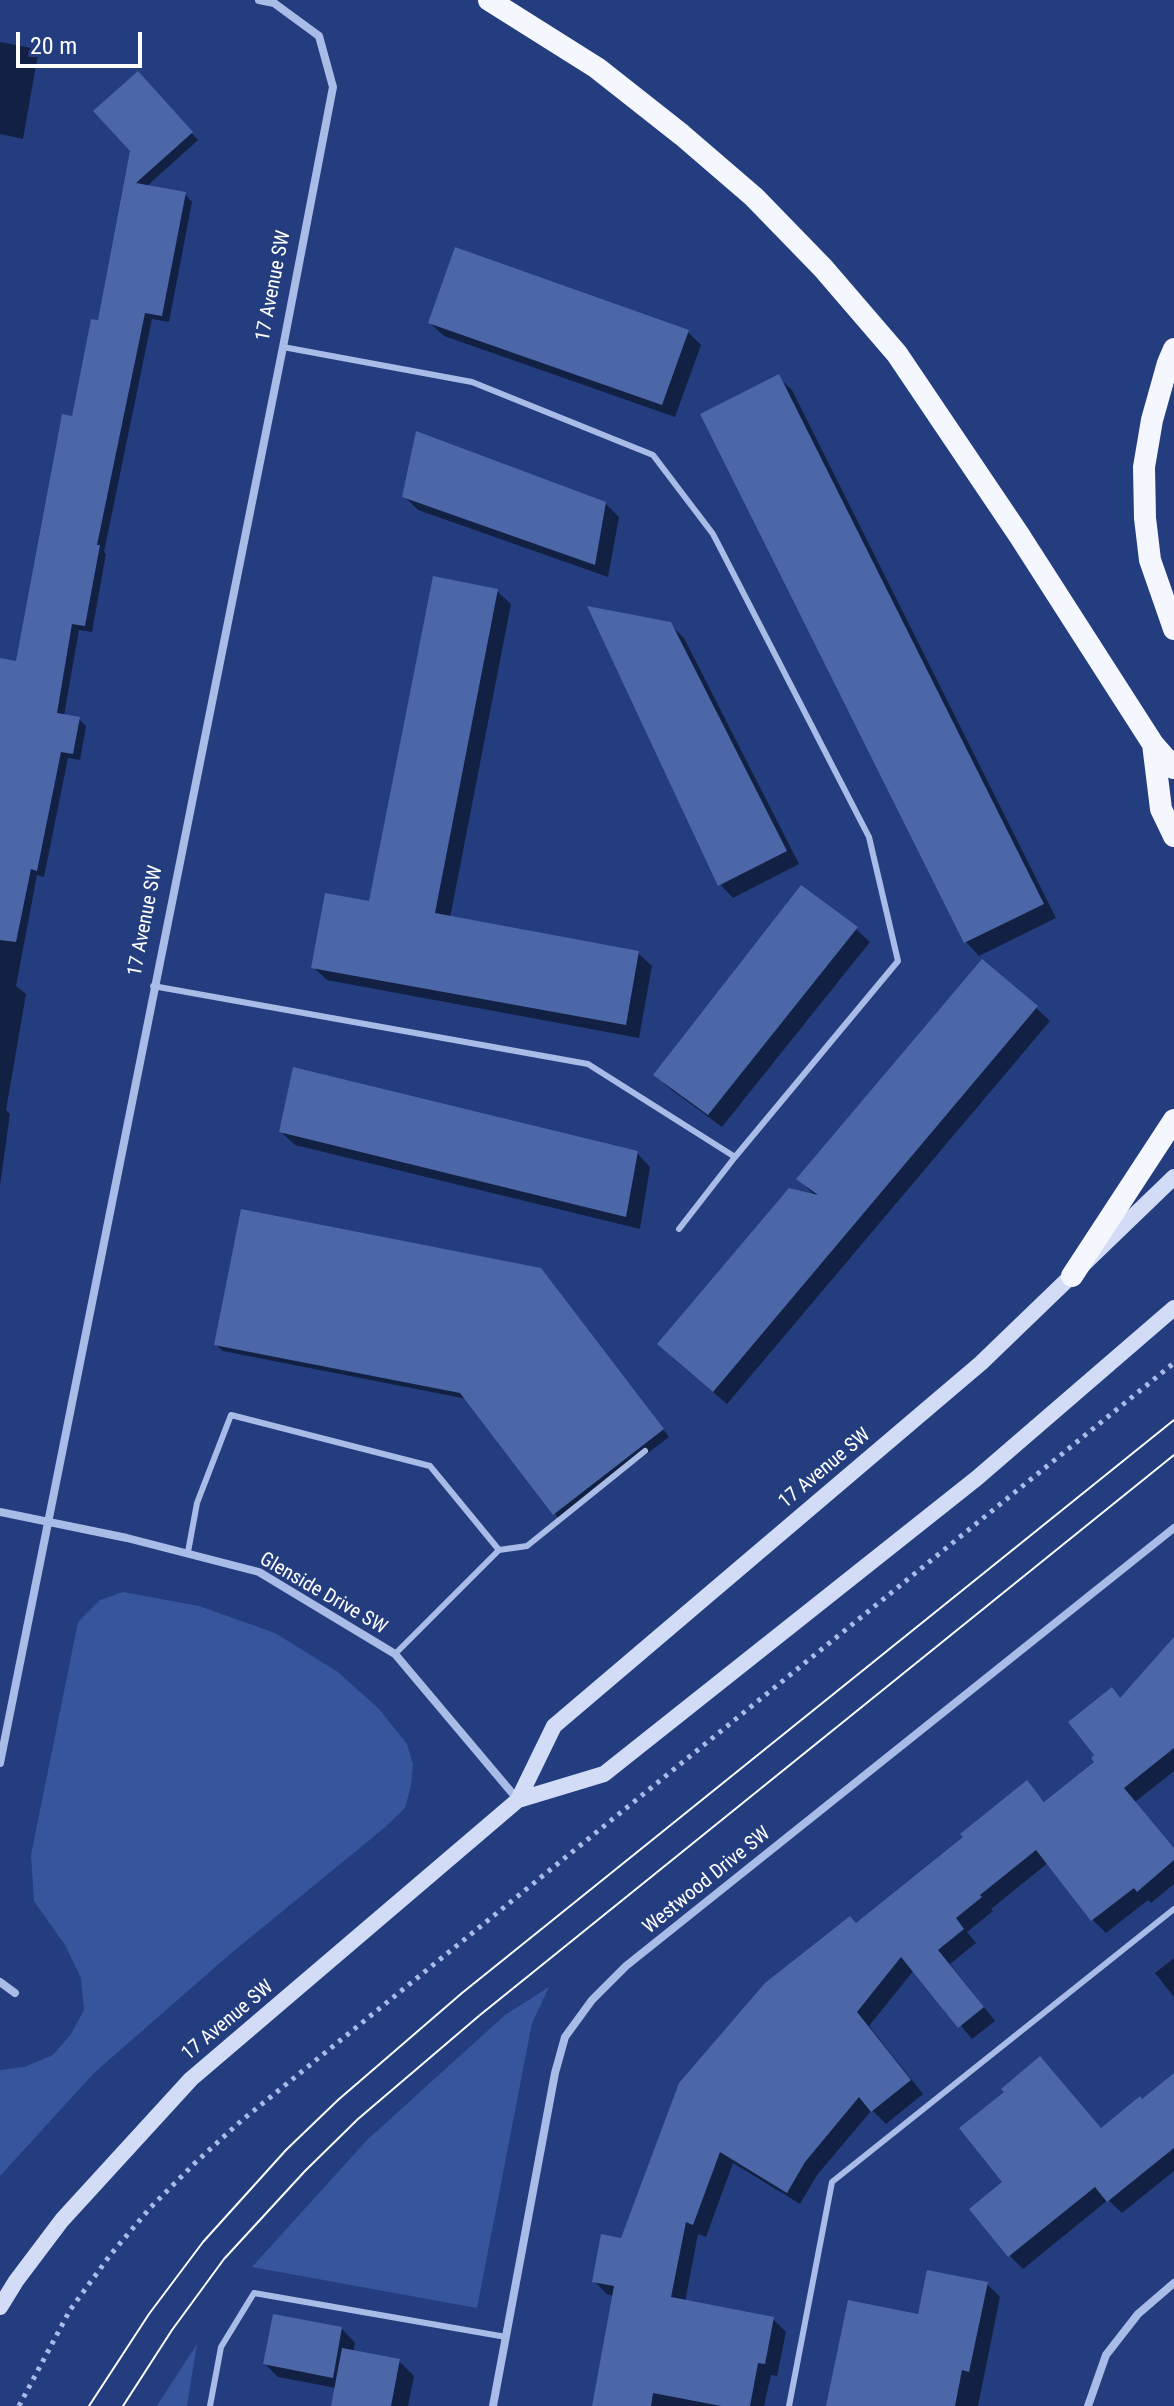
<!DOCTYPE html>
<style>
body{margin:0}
#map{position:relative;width:1174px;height:2406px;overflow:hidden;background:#233d7f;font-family:"Roboto Condensed",sans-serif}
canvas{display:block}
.scale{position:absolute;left:16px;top:32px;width:126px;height:36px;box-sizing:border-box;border:4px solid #fff;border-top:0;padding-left:10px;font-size:24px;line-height:28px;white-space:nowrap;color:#fff;-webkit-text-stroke:6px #233d7f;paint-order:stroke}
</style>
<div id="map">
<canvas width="1174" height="2406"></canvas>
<div class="scale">20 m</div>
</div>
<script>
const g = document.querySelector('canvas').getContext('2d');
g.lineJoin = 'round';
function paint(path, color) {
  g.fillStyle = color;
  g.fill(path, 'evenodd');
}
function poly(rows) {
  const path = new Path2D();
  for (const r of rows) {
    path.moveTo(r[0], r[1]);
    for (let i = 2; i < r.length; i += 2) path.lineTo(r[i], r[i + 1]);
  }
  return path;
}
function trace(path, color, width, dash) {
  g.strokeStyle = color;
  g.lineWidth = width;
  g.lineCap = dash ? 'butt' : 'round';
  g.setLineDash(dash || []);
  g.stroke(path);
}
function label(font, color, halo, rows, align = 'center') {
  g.font = font + ' "Roboto Condensed",sans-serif';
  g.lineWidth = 6;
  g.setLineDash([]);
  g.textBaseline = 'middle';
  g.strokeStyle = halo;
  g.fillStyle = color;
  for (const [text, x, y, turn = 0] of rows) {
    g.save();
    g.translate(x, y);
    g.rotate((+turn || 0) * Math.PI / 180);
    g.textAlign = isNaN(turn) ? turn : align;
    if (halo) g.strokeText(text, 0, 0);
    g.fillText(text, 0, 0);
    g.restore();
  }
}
const green = poly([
 [123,1592,199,1606,275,1633,338,1672,379,1709,407,1744,413,1764,411,1786,405,1808,383,1829,229,1955,94,2073,0,2176,0,2070,24,2067,53,2055,71,2034,84,2010,81,1978,65,1945,34,1901,31,1855,78,1622,100,1600],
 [549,1987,532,2023,477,2308,252,2267,367,2140,505,2015],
 [197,2344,187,2406,156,2406,158,2404]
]);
const shadow = poly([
 [0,42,31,48,38,54,23,139,0,134],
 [145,81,198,140,146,187,185,194,192,202,169,322,152,319,104,552,106,554,92,632,79,630,64,716,79,719,86,726,80,760,68,758,44,877,37,875,16,986,26,994,6,1110,10,1114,0,1186,0,685,18,663,74,418,100,323],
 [430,323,687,331,701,345,675,417,444,336],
 [778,377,792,390,1056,918,979,956,966,942,703,415],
 [404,496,605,503,619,517,608,577,418,510],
 [497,591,511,604,450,918,638,953,652,966,639,1038,327,980,313,967,371,904],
 [670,624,684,638,799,864,733,898,720,884],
 [856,929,870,942,722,1127,669,1088,656,1075],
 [1036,1008,1050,1021,727,1404,673,1358,816,1197,799,1179],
 [281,1132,637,1153,650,1167,640,1229,295,1145],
 [547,1276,669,1437,560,1520,467,1399,223,1351,216,1345],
 [1174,1652,1174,1771,1135,1802,1174,1848,1174,1884,1151,1903,1148,1900,1106,1933,1093,1920,1048,1863,991,1909,993,1911,967,1932,976,1943,950,1964,995,2021,972,2039,914,1970,869,2026,923,2094,886,2124,872,2110,817,2175,800,2204,733,2163,706,2237,698,2234,685,2302,773,2319,786,2332,777,2376,771,2375,764,2406,594,2406,614,2296,607,2294,594,2281,857,1925,965,1837,1027,1783,1046,1803,1097,1763,1121,1700],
 [1174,1958,1174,1997,1155,1973],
 [1174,2075,1174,2171,1122,2213,1108,2200,1023,2269,1010,2256,1102,2129],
 [987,2284,1000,2297,978,2406,828,2406,920,2316],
 [342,2329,355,2343,353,2352,399,2361,414,2376,408,2406,333,2406,336,2388,278,2377,265,2364]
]);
const building = poly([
 [138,71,193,132,136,183,186,192,162,316,145,313,97,545,100,545,85,626,72,624,57,713,80,717,73,754,61,752,37,871,31,869,16,942,0,940,0,658,16,661,62,414,72,416,91,319,98,320,130,151,93,111],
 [455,247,689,330,662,405,428,323],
 [779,374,1044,904,964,943,700,414],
 [416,431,606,502,595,565,402,497],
 [433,576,498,589,435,913,639,951,626,1025,311,968,325,893,369,901],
 [587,606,671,622,787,851,718,886],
 [801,885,858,927,708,1115,653,1075],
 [982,959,1038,1006,713,1392,657,1344,789,1188,818,1195,796,1179],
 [293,1067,638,1151,626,1217,279,1132],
 [241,1209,541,1268,664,1429,553,1515,460,1393,214,1345],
 [1174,1637,1174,1748,1124,1788,1174,1848,1174,1860,1137,1892,1134,1888,1091,1921,1036,1850,980,1895,982,1897,956,1918,964,1929,938,1950,984,2007,958,2028,901,1957,857,2012,911,2080,871,2112,859,2097,805,2162,787,2193,720,2152,693,2225,686,2222,671,2297,774,2317,765,2364,758,2363,750,2406,721,2406,653,2393,651,2406,592,2406,614,2286,592,2282,601,2234,621,2238,679,2083,765,1983,850,1916,856,1923,963,1837,960,1834,1027,1780,1044,1802,1094,1762,1091,1758,1094,1755,1068,1722,1112,1687,1120,1698],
 [1040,2056,1101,2128,1140,2096,1142,2099,1174,2073,1174,2148,1107,2202,1095,2187,1008,2257,969,2209,1002,2182,959,2128,1004,2092,1001,2089],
 [927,2270,988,2282,969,2372,962,2370,955,2406,826,2406,848,2300,918,2314],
 [273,2314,342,2327,333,2378,263,2364],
 [342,2348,400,2359,391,2406,331,2406]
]);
const path = poly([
 [19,2406,70,2310,111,2254,151,2207,195,2163,241,2121,1174,1363]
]);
const service = poly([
 [283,347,472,382,653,455,713,534,869,837,898,961,735,1157,679,1229],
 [153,986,588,1064,735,1157],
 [499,1550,527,1546,645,1451],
 [188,1552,197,1503,231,1415,430,1466,499,1550,395,1654],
 [210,2406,221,2347,254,2293,506,2337],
 [789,2406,832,2182,1174,1909]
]);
const minor = poly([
 [0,1512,127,1538,259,1572,395,1654,518,1800],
 [0,1763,283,347,333,87,319,36,274,3,259,0],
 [0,1982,15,1993],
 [493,2406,555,2073,565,2037,592,2000,626,1966,1174,1528],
 [1088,2406,1106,2355,1138,2314,1174,2283]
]);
const secondary = poly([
 [518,1800,554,1726,981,1363,1174,1177],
 [0,2307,16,2281,62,2220,191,2079,518,1800,604,1774,977,1478,1174,1308]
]);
const trunk = poly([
 [489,0,597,68,682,135,754,197,823,268,897,354,1019,535,1153,744,1174,768],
 [1174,349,1168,363,1152,420,1144,467,1145,518,1150,560,1174,629],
 [1153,744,1161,809,1174,836],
 [1072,1276,1174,1120]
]);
const tram = poly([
 [89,2406,149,2314,203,2242,286,2150,338,2100,462,1993,1174,1420],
 [123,2406,172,2330,224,2259,305,2171,358,2119,480,2015,1174,1455]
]);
const streetNames = [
 ["17 Avenue SW",274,286,-79],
 ["17 Avenue SW",146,921,-79],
 ["17 Avenue SW",825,1469,-40],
 ["Glenside Drive SW",323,1594,30],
 ["Westwood Drive SW",707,1881,-39],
 ["17 Avenue SW",228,2021,-40]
];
paint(green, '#37559d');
paint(shadow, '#0007');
paint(building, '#4b67a8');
trace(path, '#a9bbe7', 5, [4, 6]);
trace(service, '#a9bbe7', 6);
trace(minor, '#a9bbe7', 8);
trace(secondary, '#d2dcf6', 16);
trace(trunk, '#f4f7fe', 22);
trace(tram, '#fff', 2);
label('20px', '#fff', '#233d7f', streetNames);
</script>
